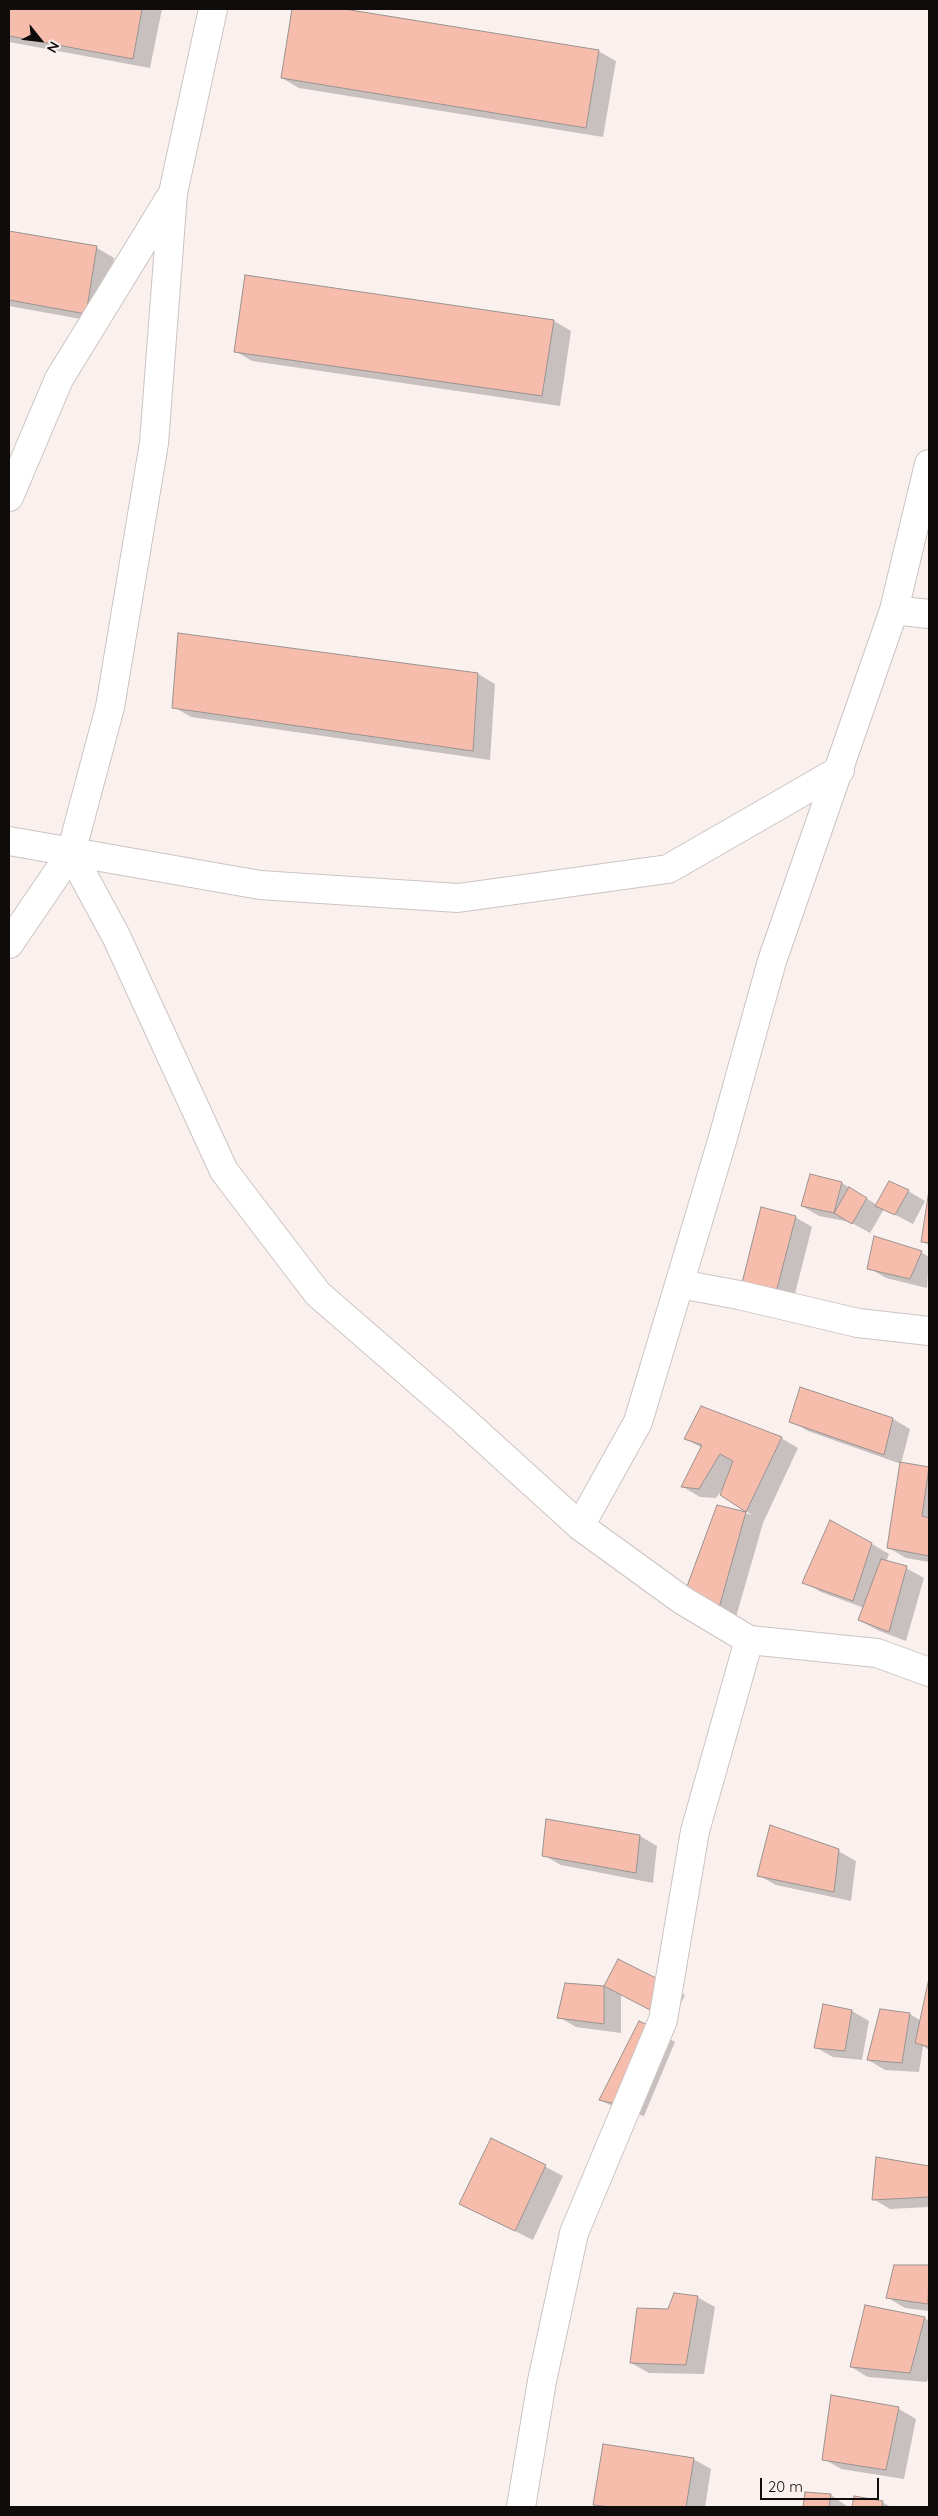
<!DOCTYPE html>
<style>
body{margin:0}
#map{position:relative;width:938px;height:2516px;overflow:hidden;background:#faf1ef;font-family:Quicksand,sans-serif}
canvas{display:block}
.frame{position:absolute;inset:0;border:10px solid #0f0c0b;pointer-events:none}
.north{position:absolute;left:15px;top:15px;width:50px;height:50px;-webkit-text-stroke:4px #faf1ef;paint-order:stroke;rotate:119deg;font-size:14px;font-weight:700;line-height:20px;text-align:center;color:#0f0c0b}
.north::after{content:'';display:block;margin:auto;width:18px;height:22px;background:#0f0c0b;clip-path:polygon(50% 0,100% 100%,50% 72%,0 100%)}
.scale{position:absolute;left:760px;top:2478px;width:119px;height:22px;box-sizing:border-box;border:2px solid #0f0c0b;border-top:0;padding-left:6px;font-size:15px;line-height:18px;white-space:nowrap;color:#0f0c0b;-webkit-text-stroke:4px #faf1ef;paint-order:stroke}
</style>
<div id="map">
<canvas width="938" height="2516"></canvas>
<div class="frame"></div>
<div class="north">N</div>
<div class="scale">20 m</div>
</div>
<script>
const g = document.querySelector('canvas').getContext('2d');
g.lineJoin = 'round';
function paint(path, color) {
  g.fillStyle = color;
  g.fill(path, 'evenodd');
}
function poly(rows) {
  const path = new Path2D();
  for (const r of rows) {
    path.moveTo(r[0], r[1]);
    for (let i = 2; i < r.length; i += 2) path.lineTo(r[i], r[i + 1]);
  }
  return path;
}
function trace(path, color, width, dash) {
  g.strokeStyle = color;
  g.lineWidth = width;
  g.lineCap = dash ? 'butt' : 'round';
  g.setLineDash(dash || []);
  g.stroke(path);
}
const shadow = poly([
 [9,9,162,9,150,68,9,42],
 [293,9,336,9,598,51,616,61,603,137,299,88,282,78],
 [9,232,97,248,114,258,103,323,9,306],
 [554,321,571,331,560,406,252,361,235,351],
 [478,674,495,684,490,760,191,717,174,707],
 [842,1183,877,1205,908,1191,925,1201,913,1224,884,1209,870,1233,850,1222,819,1216,802,1206],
 [929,1197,929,1245,922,1241],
 [795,1217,812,1227,790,1313,758,1304],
 [921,1252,929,1257,927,1288,886,1278,869,1268],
 [893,1419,910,1429,901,1464,929,1469,929,1562,906,1558,889,1548,901,1464,808,1431,791,1421],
 [781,1438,798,1448,763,1523,736,1617,700,1609,718,1506,752,1515,721,1495,723,1488,716,1498,700,1497,683,1487,702,1448,686,1439],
 [872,1544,889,1554,886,1562,906,1568,924,1578,906,1641,877,1630,859,1620,864,1608,821,1592,804,1582],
 [640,1836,657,1846,653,1883,561,1865,543,1855],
 [838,1851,856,1861,851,1901,776,1885,758,1875],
 [619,1960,685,1995,672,2021,621,1995,621,2033,576,2027,559,2017,566,1984,605,1987],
 [929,1984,929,2050,923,2046,919,2072,885,2070,868,2060,881,2010,910,2014,921,2021],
 [824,2005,852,2011,869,2021,862,2060,833,2057,815,2047],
 [658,2032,675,2042,644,2116,618,2109,600,2100],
 [492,2139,563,2176,533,2240,460,2204],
 [877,2159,929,2167,929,2207,890,2209,873,2199],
 [895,2266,929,2266,929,2311,905,2308,888,2298],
 [697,2297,715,2307,704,2374,649,2373,631,2363,669,2310],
 [925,2318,929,2321,929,2375,927,2382,868,2377,851,2367],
 [899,2409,916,2419,904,2479,841,2469,824,2459],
 [693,2459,711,2469,705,2507,600,2507,595,2504],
 [806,2493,831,2495,848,2507,805,2507],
 [855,2497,882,2502,891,2507,853,2507]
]);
const building = poly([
 [9,9,142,9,133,59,9,36,9,9],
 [292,9,344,9,599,50,586,128,281,78,292,9],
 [9,231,97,246,86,314,9,300,9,231],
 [245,275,554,320,542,396,234,352,245,275],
 [178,633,478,673,473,751,172,708,178,633],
 [810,1174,842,1182,834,1213,801,1206,810,1174],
 [889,1181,909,1190,895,1215,875,1206,889,1181],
 [849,1187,867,1198,852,1224,834,1213,849,1187],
 [929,1190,929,1243,921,1242,929,1190],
 [761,1207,796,1216,773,1304,739,1295,761,1207],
 [874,1236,922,1251,910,1279,867,1269,874,1236],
 [800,1387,893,1418,884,1455,789,1422,800,1387],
 [701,1406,782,1437,746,1512,720,1495,733,1461,720,1454,699,1489,681,1487,702,1445,684,1439,701,1406],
 [900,1462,929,1467,922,1516,929,1518,929,1556,887,1548,900,1462],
 [717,1505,746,1512,719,1608,682,1600,717,1505],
 [830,1520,872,1543,853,1601,802,1583,830,1520],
 [881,1559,907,1566,889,1632,858,1620,881,1559],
 [546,1819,640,1835,636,1873,542,1856,546,1819],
 [770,1825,839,1849,834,1892,757,1876,770,1825],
 [618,1959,668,1984,654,2012,604,1986,618,1959],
 [929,1978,929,2047,915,2043,929,1978],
 [565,1983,604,1986,604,2024,557,2018,565,1983],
 [823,2004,852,2010,845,2051,814,2048,823,2004],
 [880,2009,910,2013,902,2063,867,2060,880,2009],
 [639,2021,658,2030,627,2107,599,2100,639,2021],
 [491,2138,546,2165,515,2231,459,2204,491,2138],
 [876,2157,929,2166,929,2197,872,2200,876,2157],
 [894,2265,929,2265,928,2304,886,2298,894,2265],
 [674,2293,698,2296,686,2365,630,2363,637,2308,668,2309,674,2293],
 [865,2305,925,2317,910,2373,850,2367,865,2305],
 [831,2395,899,2407,886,2470,822,2460,831,2395],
 [603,2444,694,2458,686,2507,611,2507,593,2505,603,2444],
 [805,2492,831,2494,829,2507,803,2507,805,2492],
 [854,2496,883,2501,882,2507,852,2507,854,2496]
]);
const minor = poly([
 [173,193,154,443,110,707,71,853,116,936,224,1171,318,1294,461,1418,580,1526,682,1600,749,1640,877,1653,929,1672],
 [9,497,59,379,173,193,213,9],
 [894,610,929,614],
 [9,841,260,885,458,898,668,869,840,770],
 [9,944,71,853],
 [680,1284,739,1295,858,1323,929,1331],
 [580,1526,638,1422,722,1141,772,961,894,610,929,464],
 [521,2507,542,2381,574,2233,663,2020,695,1831,749,1640]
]);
paint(shadow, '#0003');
paint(building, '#f6bdad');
trace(building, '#9a9290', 1);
trace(minor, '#ccc4c2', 30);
trace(minor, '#fff', 28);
</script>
